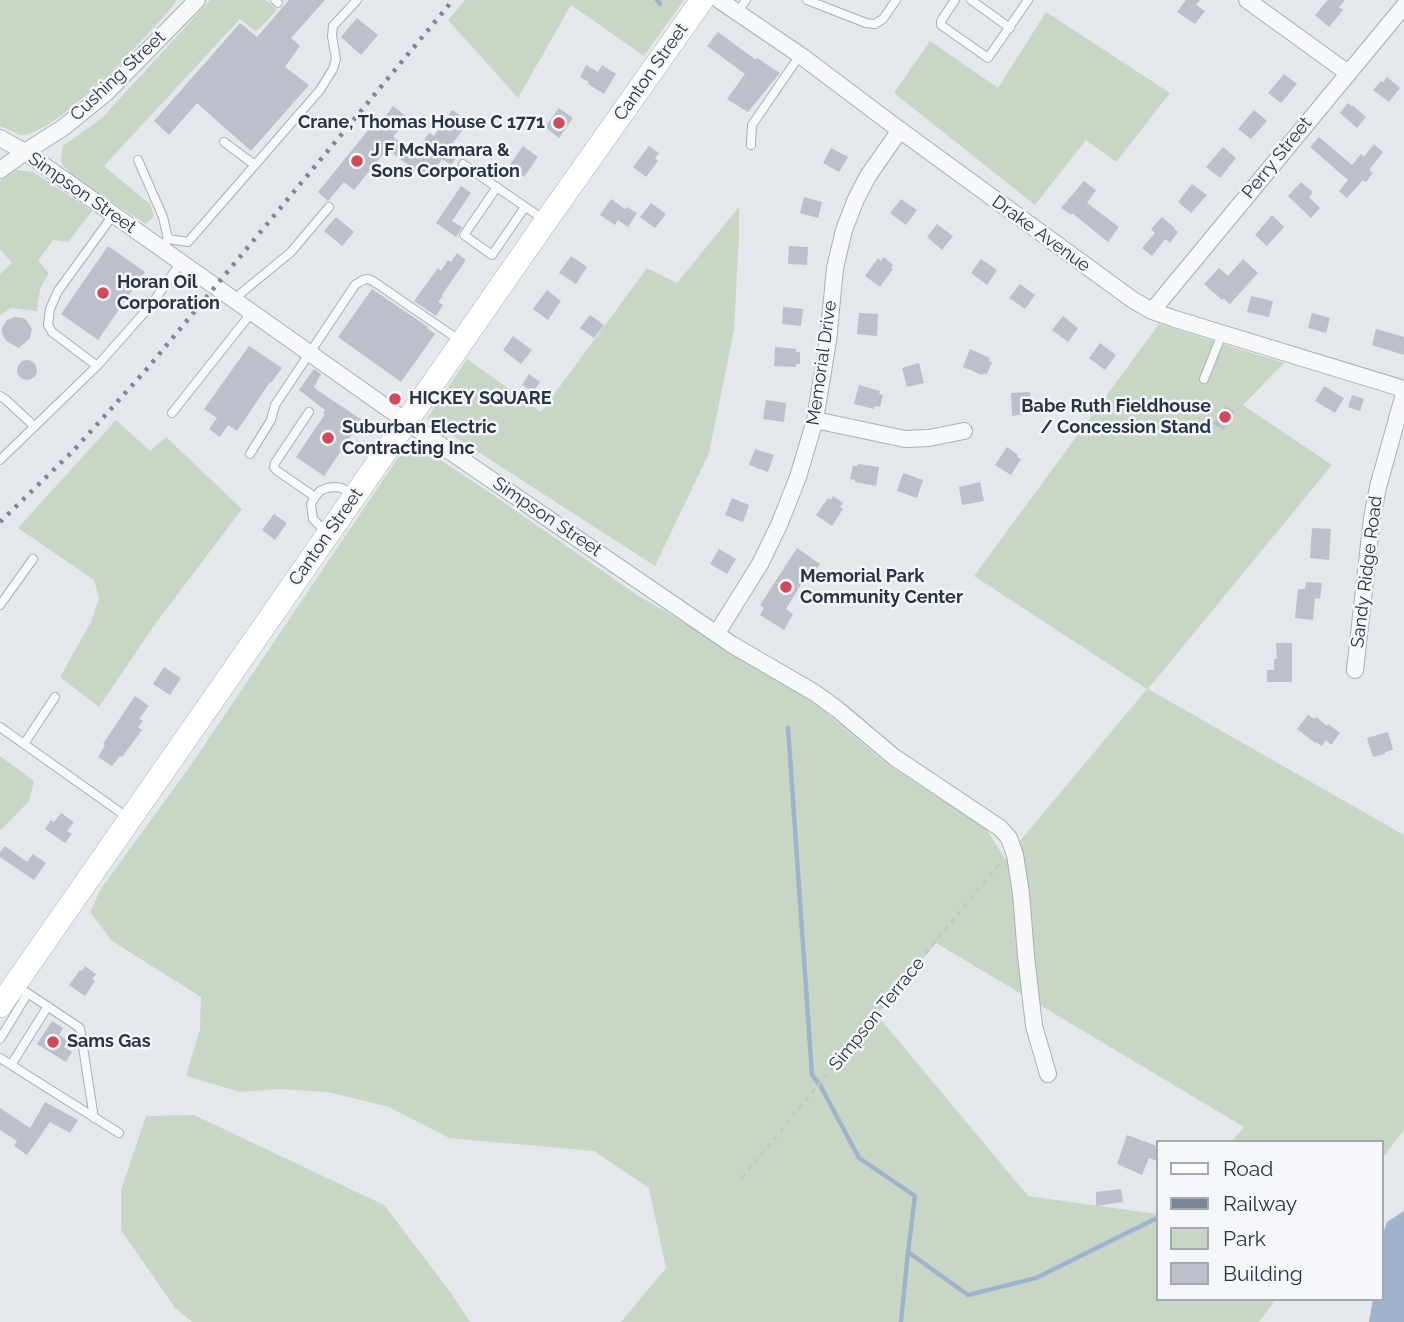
<!DOCTYPE html>
<style>
body{margin:0}
#map{position:relative;width:1404px;height:1322px;overflow:hidden;background:#e4e7ec;font-family:Raleway,sans-serif}
canvas{display:block}
.legend{position:absolute;left:1156px;top:1140px;width:228px;height:161px;box-sizing:border-box;background:#f4f6f9;border:2px solid #a4a8b1;margin:0;padding:9px 12px;list-style:none;font-size:21px;color:#2b3445}
.legend li{display:flex;align-items:center;gap:14px;height:35px}
.legend b{width:35px;border:2px solid #a4a8b1}
</style>
<div id="map">
<canvas width="1404" height="1322"></canvas>
<ul class="legend">
<li><b style="height:9px;background:#fff"></b>Road</li>
<li><b style="height:9px;background:#7d8696"></b>Railway</li>
<li><b style="height:19px;background:#c9d6c5"></b>Park</li>
<li><b style="height:19px;background:#bbc0ca"></b>Building</li>
</ul>
</div>
<script>
const g = document.querySelector('canvas').getContext('2d');
g.lineJoin = 'round';
function paint(path, color) {
  g.fillStyle = color;
  g.fill(path, 'evenodd');
}
function poly(rows) {
  const path = new Path2D();
  for (const r of rows) {
    if (r.length === 3) {
      path.moveTo(r[0] + r[2], r[1]);
      path.arc(r[0], r[1], r[2], 0, 2 * Math.PI);
      continue;
    }
    path.moveTo(r[0], r[1]);
    for (let i = 2; i < r.length; i += 2) path.lineTo(r[i], r[i + 1]);
  }
  return path;
}
function trace(path, color, width, dash) {
  g.strokeStyle = color;
  g.lineWidth = width;
  g.lineCap = dash ? 'butt' : 'round';
  g.setLineDash(dash || []);
  g.stroke(path);
}
function label(font, color, halo, rows, align = 'center') {
  g.font = font + ' Raleway,sans-serif';
  g.lineWidth = 5;
  g.setLineDash([]);
  g.textBaseline = 'middle';
  g.strokeStyle = halo;
  g.fillStyle = color;
  for (const [text, x, y, turn = 0] of rows) {
    g.save();
    g.translate(x, y);
    g.rotate((+turn || 0) * Math.PI / 180);
    g.textAlign = isNaN(turn) ? turn : align;
    if (halo) g.strokeText(text, 0, 0);
    g.fillText(text, 0, 0);
    g.restore();
  }
}
const green = poly([
 [0,0,176,0,175,3,167,13,109,76,62,115,46,126,29,134,20,135,0,126],
 [210,0,266,0,277,10,256,32,240,19,104,166,150,204,154,216,146,224,81,183,63,166,61,159,63,146,102,118],
 [465,0,684,0,644,56,571,5,518,98,448,20],
 [1046,12,1170,93,1116,162,1086,140,1035,205,894,93,930,41,998,88],
 [16,170,33,172,92,211,68,242,53,240,38,261,49,273,40,289,37,311,11,308,0,315,0,274,12,263,0,249,0,181],
 [739,207,739,237,734,330,709,453,655,566,427,419,467,359,541,412,647,268,677,283],
 [1159,324,1284,363,1243,405,1332,465,1148,689,1404,835,1404,1130,1381,1160,1381,1142,1231,1142,1244,1127,936,943,877,1015,1028,1196,1157,1214,1157,1299,1276,1299,1259,1322,621,1322,666,1268,649,1188,594,1151,449,1138,389,1107,328,1092,278,1089,240,1092,186,1076,200,1029,201,997,112,941,90,912,100,890,191,765,410,440,486,490,637,595,728,648,816,704,887,764,986,828,1005,859,1147,689,974,576],
 [116,420,150,451,166,437,242,509,153,627,99,707,60,677,91,622,99,598,94,580,18,528],
 [0,756,34,781,29,801,0,831],
 [194,1115,384,1205,451,1293,470,1322,192,1322,175,1308,121,1230,121,1190,146,1116]
]);
const water = poly([
 [1404,1211,1404,1322,1369,1322,1373,1299,1381,1299,1381,1239,1387,1222]
]);
const stream = poly([
 [657,0,660,4],
 [788,728,812,1075,820,1085,859,1158,915,1196,908,1252],
 [901,1322,908,1252,968,1295,1036,1278,1157,1218]
]);
const building = poly([
 [289,0,325,0,291,38,300,46,285,67,309,85,251,151,197,103,169,135,154,121,240,23,257,37],
 [1186,0,1200,0,1196,5,1205,11,1195,24,1177,12],
 [1328,0,1345,0,1339,7,1343,10,1329,27,1315,15],
 [357,18,378,35,361,55,341,37],
 [718,32,756,60,757,58,780,73,748,112,727,99,745,74,707,46],
 [586,65,598,72,602,65,616,74,604,94,588,84,589,82,580,77],
 [1284,74,1297,84,1281,103,1268,93],
 [1387,77,1400,88,1389,102,1373,90,1381,81,1383,82],
 [1348,103,1351,106,1352,105,1366,117,1357,128,1340,113],
 [393,106,408,118,393,137,415,153,429,133,434,136,452,110,469,121,450,147,459,153,451,165,442,159,427,179,387,149,354,190,344,182,328,201,318,192,374,123,378,126],
 [559,108,573,118,559,138,545,127],
 [1254,110,1267,121,1251,139,1238,129],
 [1319,137,1352,165,1361,154,1364,157,1374,144,1383,152,1369,170,1373,173,1366,182,1363,180,1347,198,1339,191,1348,180,1310,147],
 [523,146,538,157,524,177,509,166],
 [649,146,659,153,655,158,658,161,646,177,633,167],
 [1223,147,1236,158,1220,178,1206,167],
 [831,148,848,157,839,172,823,163],
 [1084,181,1096,190,1087,203,1119,227,1108,242,1072,213,1071,215,1061,208],
 [1301,182,1313,192,1309,197,1320,208,1311,218,1288,196],
 [1192,184,1207,195,1191,213,1178,202],
 [461,186,471,193,452,221,462,227,456,237,436,223],
 [804,197,822,202,818,218,800,213],
 [611,199,625,209,627,207,637,213,628,227,618,220,615,225,600,215],
 [901,199,917,210,906,225,890,213],
 [651,203,666,214,655,228,640,217],
 [1272,215,1284,227,1267,246,1255,235],
 [336,217,354,232,342,246,324,231],
 [1162,217,1175,228,1174,229,1178,232,1170,243,1165,239,1152,256,1142,248,1155,233,1151,229],
 [937,224,953,236,942,250,927,237],
 [108,246,145,272,98,340,61,314],
 [789,246,808,247,807,265,788,264],
 [457,253,466,260,442,295,443,296,438,302,443,305,436,316,414,301,438,268,441,271,448,260,451,262],
 [571,256,587,267,576,284,559,273],
 [884,257,893,265,891,268,893,269,880,287,865,276,878,258,881,261],
 [981,259,997,270,987,285,971,273],
 [1243,259,1258,273,1230,304,1223,298,1222,300,1204,284,1219,268,1228,276],
 [1020,284,1035,295,1025,309,1009,298],
 [372,289,428,327,427,328,435,334,401,382,338,337],
 [547,290,561,301,548,320,533,309],
 [1251,296,1273,301,1269,317,1247,312],
 [783,307,803,309,801,326,782,324],
 [859,313,878,314,877,336,857,334],
 [1312,313,1330,318,1326,333,1308,328],
 [590,315,604,325,594,338,580,328],
 [1063,316,1078,328,1068,342,1052,330],
 [15,317,24,318,27,321,32,329,30,338,19,348,6,341,2,333,2,328,7,320],
 [1376,329,1404,337,1404,355,1372,345],
 [513,336,532,350,521,364,503,350],
 [1100,343,1116,355,1105,370,1089,358],
 [249,346,282,368,271,383,270,382,237,431,228,425,220,437,209,429,217,418,204,409],
 [775,347,796,349,796,352,800,352,800,364,796,364,796,367,774,366],
 [970,349,990,358,989,361,992,362,987,374,984,373,982,375,963,367],
 [27,370,10],
 [919,363,924,383,907,387,902,368],
 [314,369,321,374,314,387,317,390,362,420,324,476,296,457,325,414,323,413,325,410,299,390],
 [529,374,540,382,533,392,522,385],
 [859,385,880,391,879,394,883,395,880,407,875,406,874,409,854,404],
 [1324,386,1344,398,1335,413,1315,401],
 [1030,392,1031,413,1012,416,1011,393],
 [1352,395,1364,399,1360,411,1348,407],
 [766,400,786,403,784,422,763,419],
 [1226,406,1235,412,1223,430,1213,424],
 [1007,447,1018,455,1017,457,1021,459,1011,475,995,465],
 [755,449,774,455,768,472,749,465],
 [858,464,879,467,876,486,855,482,855,480,850,479,853,466,858,466],
 [903,473,923,480,917,498,897,491],
 [980,482,984,501,962,505,959,487],
 [833,496,843,503,840,507,843,509,832,526,816,515,828,498,831,500],
 [732,498,749,505,743,522,725,515],
 [274,514,287,523,275,540,262,530],
 [1312,528,1331,529,1329,560,1310,558],
 [797,548,820,564,811,579,806,576,786,609,793,614,784,630,760,615,764,608,760,605],
 [719,549,736,559,727,574,710,564],
 [1306,582,1322,583,1320,599,1315,598,1313,620,1295,618,1298,589,1305,589],
 [1276,643,1292,643,1292,682,1267,682,1267,670,1274,670,1274,659,1277,659],
 [164,667,181,678,170,695,153,684],
 [135,696,149,706,139,719,143,721,138,727,142,730,122,757,120,756,112,766,98,757,105,745,103,744],
 [1308,715,1314,719,1316,717,1327,726,1328,724,1340,733,1331,745,1326,740,1322,746,1316,742,1315,743,1297,729],
 [1388,732,1393,750,1385,752,1385,754,1373,757,1367,738],
 [61,813,74,822,67,831,72,834,65,843,45,829,51,820,54,822],
 [5,846,27,862,33,854,46,863,34,880,0,857,0,852],
 [85,966,96,974,92,979,95,981,85,996,69,985,80,970,82,971],
 [52,1021,63,1028,59,1035,69,1041,64,1047,72,1052,66,1062,37,1044],
 [45,1102,78,1120,70,1133,50,1122,27,1155,14,1146,17,1141,0,1130,0,1108,30,1128],
 [1127,1135,1157,1146,1157,1161,1149,1158,1142,1175,1117,1164],
 [1121,1189,1123,1202,1096,1206,1096,1192]
]);
const path = poly([
 [742,1178,1000,863]
]);
const service = poly([
 [275,0,278,3],
 [807,0,866,23,875,24,883,19,896,0],
 [955,0,941,21,941,25,988,58,1028,0],
 [971,0,1010,28],
 [737,13,746,0],
 [224,142,255,165],
 [751,145,752,125,800,55],
 [138,160,163,217,168,239],
 [463,164,543,219],
 [497,187,464,235,492,255,525,207],
 [161,248,168,239,188,242,320,90,333,69,336,59,332,36,333,26,357,0],
 [234,299,291,252,329,207],
 [97,366,52,332,48,325,50,309,58,291,113,215],
 [1204,379,1222,334],
 [0,396,5,399,34,426],
 [309,412,275,463,274,467,276,470,315,497],
 [172,413,252,312],
 [250,454,271,420,275,405,355,285,363,280,368,279,373,281,459,340],
 [0,460,97,366,151,305,181,262],
 [326,532,313,519,311,504,315,497,320,491,327,488,335,487,342,488,352,495],
 [0,605,33,559],
 [0,727,127,817],
 [24,744,55,697],
 [17,986,80,1028,94,1118],
 [0,1039,28,993],
 [0,1058,119,1133],
 [11,1065,48,1006]
]);
const minor = poly([
 [719,0,800,55,893,125,1133,300,1152,311,1175,319,1404,389],
 [1247,0,1348,73],
 [0,138,25,152,407,422,731,644,815,693,837,709,894,757,1000,828,1009,838,1015,855,1021,893,1026,956,1034,1026,1048,1074],
 [0,170,25,152,64,127,107,92,197,0],
 [1152,311,1404,6],
 [815,420,905,439,929,438,964,431],
 [717,633,760,564,779,525,798,477,815,420,828,341,835,268,844,230,856,199,868,176,900,130],
 [1355,670,1372,518,1378,487,1404,394]
]);
const secondary = poly([
 [0,1006,546,221,702,0]
]);
const rail = poly([
 [0,522,73,451,146,370,453,0]
]);
const markers = [
 [559,123,7,"#d1495b"],
 [357,161,7,"#d1495b"],
 [103,293,7,"#d1495b"],
 [395,399,7,"#d1495b"],
 [1225,417,7,"#d1495b"],
 [328,438,7,"#d1495b"],
 [786,587,7,"#d1495b"],
 [53,1042,7,"#d1495b"]
];
const streetNames = [
 ["Canton Street",651,72,-55],
 ["Cushing Street",118,76,-43],
 ["Perry Street",1277,158,-51],
 ["Simpson Street",82,193,35],
 ["Drake Avenue",1041,234,36],
 ["Memorial Drive",822,363,-82],
 ["Simpson Street",547,517,34],
 ["Canton Street",326,537,-55],
 ["Sandy Ridge Road",1367,572,-83],
 ["Simpson Terrace",877,1014,-51]
];
const poiNames = [
 ["Crane, Thomas House C 1771",545,123,"right"],
 ["J F McNamara &",371,151],
 ["Sons Corporation",371,172],
 ["Horan Oil",117,283],
 ["Corporation",117,304],
 ["HICKEY SQUARE",409,399],
 ["Babe Ruth Fieldhouse",1211,407,"right"],
 ["/ Concession Stand",1211,428,"right"],
 ["Suburban Electric",342,428],
 ["Contracting Inc",342,449],
 ["Memorial Park",800,577],
 ["Community Center",800,598],
 ["Sams Gas",67,1042]
];
paint(green, '#c9d6c5');
paint(water, '#9fb4cc');
trace(stream, '#9fb4cc', 4.5);
paint(building, '#bbc0ca');
trace(service, '#a9aeb7', 10);
trace(minor, '#a9aeb7', 18);
trace(secondary, '#a9aeb7', 24);
trace(path, '#c2c5cb', 2.5, [5, 5]);
trace(service, '#f7f8fa', 8);
trace(minor, '#f7f8fa', 16);
trace(secondary, '#fff', 23);
trace(rail, '#7d8696', 4.5, [3.5, 7]);
for (const [x, y, r, color] of markers) {
  const dot = new Path2D();
  dot.arc(x, y, r, 0, 2 * Math.PI);
  g.fillStyle = color;
  g.fill(dot);
  trace(dot, '#f4f6f9', 2.5);
}
label('18px', '#2b3445', '#f4f6f9', streetNames);
label('bold 18px', '#2b3445', '#f4f6f9', poiNames, 'left');
</script>
